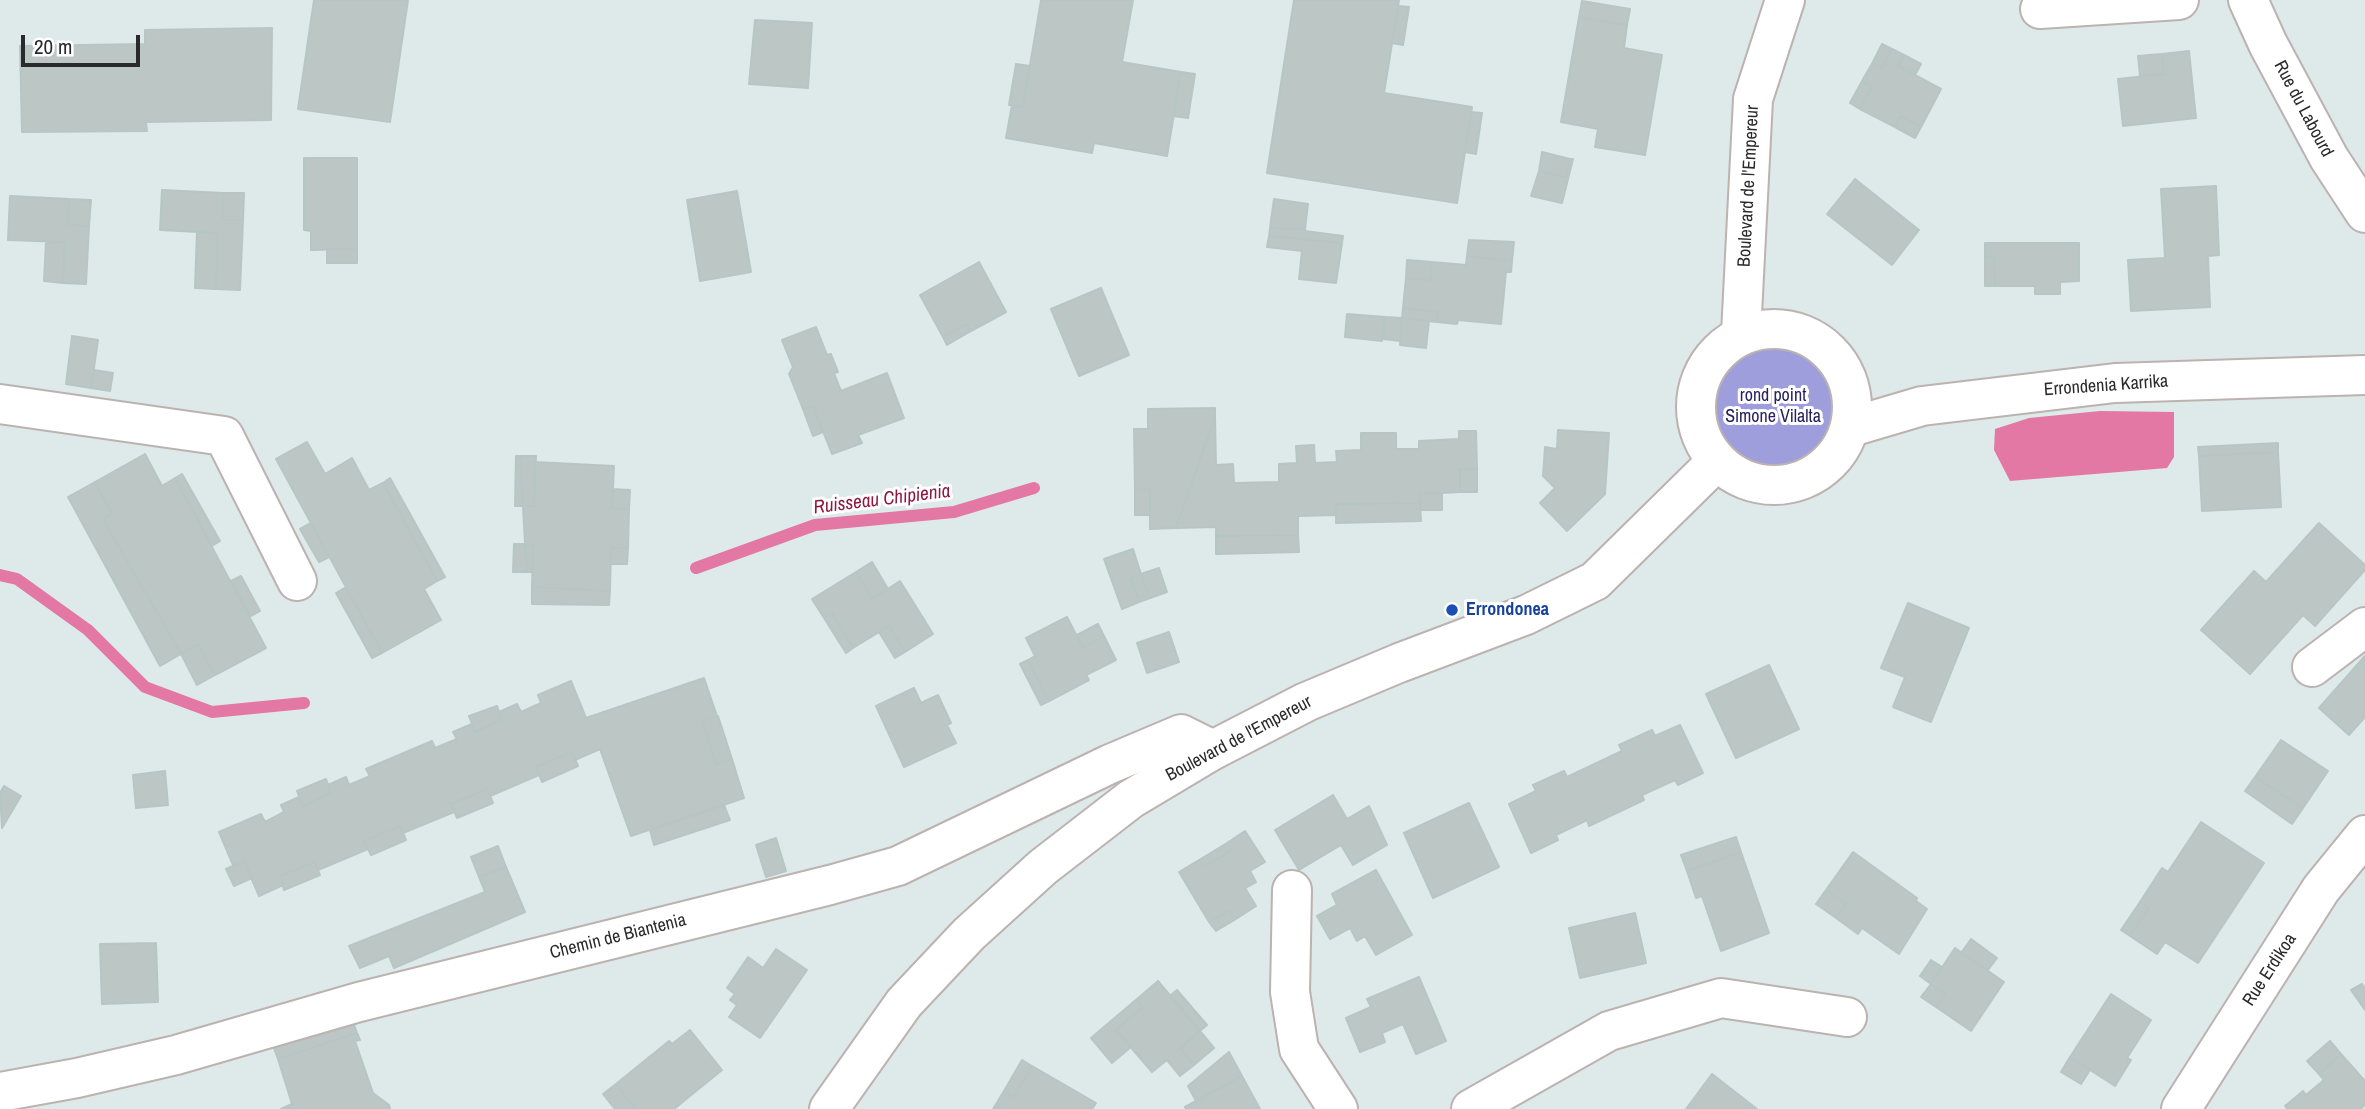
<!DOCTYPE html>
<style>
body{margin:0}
#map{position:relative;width:2365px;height:1109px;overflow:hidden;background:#ddeae9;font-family:"Archivo Narrow",sans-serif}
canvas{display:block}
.scale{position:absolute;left:21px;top:35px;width:119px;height:32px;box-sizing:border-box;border:4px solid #2a2a2a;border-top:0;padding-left:9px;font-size:21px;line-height:24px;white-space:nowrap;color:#2a2a2a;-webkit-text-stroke:5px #fff;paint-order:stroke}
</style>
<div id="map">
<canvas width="2365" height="1109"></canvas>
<div class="scale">20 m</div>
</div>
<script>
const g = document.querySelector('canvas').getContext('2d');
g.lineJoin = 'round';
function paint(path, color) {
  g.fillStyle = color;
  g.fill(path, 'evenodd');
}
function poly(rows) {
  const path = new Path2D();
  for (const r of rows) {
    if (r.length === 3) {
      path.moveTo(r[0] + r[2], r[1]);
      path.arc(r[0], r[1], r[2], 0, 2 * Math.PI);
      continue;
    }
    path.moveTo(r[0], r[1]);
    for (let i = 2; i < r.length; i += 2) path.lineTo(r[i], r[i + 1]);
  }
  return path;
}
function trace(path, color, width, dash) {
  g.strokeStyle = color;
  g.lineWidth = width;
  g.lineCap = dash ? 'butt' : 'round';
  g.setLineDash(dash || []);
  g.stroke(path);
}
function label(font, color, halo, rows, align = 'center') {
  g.font = font + ' "Archivo Narrow",sans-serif';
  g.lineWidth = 6;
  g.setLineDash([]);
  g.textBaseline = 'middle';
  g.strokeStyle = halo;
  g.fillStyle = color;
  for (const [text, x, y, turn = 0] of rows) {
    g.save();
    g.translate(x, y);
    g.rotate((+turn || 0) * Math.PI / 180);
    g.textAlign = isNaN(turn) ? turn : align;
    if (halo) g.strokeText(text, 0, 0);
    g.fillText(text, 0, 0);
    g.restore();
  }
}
const green = poly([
 [1774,407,78]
]);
const water = poly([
 [2100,411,2174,412,2174,457,2167,468,2010,481,1994,450,1995,429,2029,418]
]);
const stream = poly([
 [696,568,815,525,954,512,1034,488],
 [0,575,17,579,88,630,145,687,212,712,304,703]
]);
const building = poly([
 [314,0,408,0,390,122,298,109,314,0],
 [1041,0,1133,0,1122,62,1181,72,1167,156,1094,143,1092,153,1006,138,1012,105,1023,107,1041,0],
 [1294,0,1399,0,1384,93,1472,107,1457,203,1267,173,1294,0],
 [1582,1,1630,9,1627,25,1579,17,1582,1],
 [1398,6,1409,7,1403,45,1392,43,1398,6],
 [1579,17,1627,25,1624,48,1662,55,1645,155,1595,147,1598,129,1561,122,1579,17],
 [755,20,812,23,808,88,749,84,755,20],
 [272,28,271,120,146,122,147,131,22,132,20,46,145,44,145,30,272,28],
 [1882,44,1892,49,1882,68,1873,62,1882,44],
 [1892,49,1904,55,1898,66,1941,89,1921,127,1901,116,1895,127,1860,109,1872,87,1862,81,1873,62,1882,68,1892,49],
 [2189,51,2196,118,2123,126,2118,79,2164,74,2162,54,2189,51],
 [2162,54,2164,74,2140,76,2138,56,2162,54],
 [1904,55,1921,64,1915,75,1898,66,1904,55],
 [1016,64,1030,66,1023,107,1009,105,1016,64],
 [1181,72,1195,74,1188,118,1173,116,1181,72],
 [1862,81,1872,87,1860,109,1850,103,1862,81],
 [1471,112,1482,113,1476,154,1465,152,1471,112],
 [1901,116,1921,127,1915,138,1895,127,1901,116],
 [1542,152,1570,159,1565,177,1539,171,1542,152],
 [304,158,357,158,357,249,311,250,311,231,304,230,304,158],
 [1570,159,1573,159,1562,203,1531,196,1539,171,1565,177,1570,159],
 [1855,179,1919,230,1892,265,1827,214,1855,179],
 [2216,186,2219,255,2208,256,2210,307,2131,311,2128,260,2165,258,2161,189,2216,186],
 [162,190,223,193,222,220,243,220,240,290,216,289,218,233,160,230,162,190],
 [737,191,751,272,700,281,687,200,737,191],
 [223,193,244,193,243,220,222,220,223,193],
 [10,196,69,199,68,225,89,226,86,284,63,283,65,242,8,240,10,196],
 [69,199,91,200,89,226,68,225,69,199],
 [1274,199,1308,204,1305,229,1270,228,1274,199],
 [1270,228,1305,229,1305,231,1343,236,1342,243,1269,236,1270,228],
 [197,232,218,233,216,289,195,288,197,232],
 [1269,236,1342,243,1336,283,1299,279,1302,251,1267,247,1269,236],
 [1469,240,1514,242,1512,261,1467,256,1469,240],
 [46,242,65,242,63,283,44,281,46,242],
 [1985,243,2079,243,2079,281,2060,282,2060,294,2035,294,2035,286,1995,286,1994,257,1985,257,1985,243],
 [327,249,357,249,357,263,327,263,327,249],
 [1467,256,1512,261,1511,272,1506,272,1501,324,1458,320,1457,324,1437,322,1438,312,1403,308,1406,278,1430,280,1432,262,1466,265,1467,256],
 [1985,257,1994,257,1995,286,1985,286,1985,257],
 [1407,260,1432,262,1430,280,1406,278,1407,260],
 [979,262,1006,312,971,331,967,324,943,337,920,295,979,262],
 [1101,288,1129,355,1079,376,1051,309,1101,288],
 [1403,308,1438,312,1437,322,1402,318,1403,308],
 [1347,314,1385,317,1382,341,1345,337,1347,314],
 [1385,317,1402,318,1400,341,1383,339,1385,317],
 [1402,318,1429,321,1426,348,1400,345,1402,318],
 [967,324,971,331,947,345,943,337,967,324],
 [816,327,827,355,831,354,838,372,834,373,841,391,887,373,904,418,858,435,862,443,832,454,813,406,803,409,789,374,793,367,782,340,816,327],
 [72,336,98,340,91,388,66,384,72,336],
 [94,370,113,373,110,391,91,388,94,370],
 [813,406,823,432,813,436,803,409,813,406],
 [1215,408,1215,417,1176,528,1150,529,1150,489,1135,490,1134,429,1148,429,1148,409,1215,408],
 [1215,417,1216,465,1233,464,1234,483,1279,482,1279,464,1297,463,1296,446,1314,445,1315,463,1337,462,1336,451,1361,450,1361,433,1396,433,1396,449,1419,449,1419,441,1459,439,1459,431,1476,431,1477,469,1460,469,1460,492,1420,494,1420,503,1336,504,1336,515,1298,516,1298,535,1216,536,1216,527,1176,528,1215,417],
 [1558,430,1609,433,1605,494,1567,531,1540,503,1555,488,1543,476,1545,447,1557,449,1558,430],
 [307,442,325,474,352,458,369,490,383,483,437,581,424,589,441,620,382,653,276,459,307,442],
 [2278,443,2278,452,2199,456,2198,447,2278,443],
 [2278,452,2281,507,2202,511,2199,456,2278,452],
 [145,454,162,486,175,478,266,648,215,675,198,644,181,654,103,519,112,514,95,482,145,454],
 [516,456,520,456,523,506,515,506,516,456],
 [520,456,536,456,534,506,523,506,520,456],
 [535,462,614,466,612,508,629,509,628,548,611,548,610,591,532,587,533,545,525,544,523,506,534,506,535,462],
 [1460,469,1477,469,1477,492,1460,492,1460,469],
 [182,474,220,541,212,546,175,478,182,474],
 [390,478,445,577,437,581,383,483,390,478],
 [95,482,112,514,103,519,181,654,160,666,68,497,95,482],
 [613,489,630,490,629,509,612,508,613,489],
 [1150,489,1150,515,1135,515,1135,490,1150,489],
 [1442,493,1442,510,1421,510,1420,494,1442,493],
 [1420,503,1421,521,1336,523,1336,504,1420,503],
 [311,523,329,557,319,562,300,529,311,523],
 [2319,523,2365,565,2365,570,2315,626,2303,615,2250,674,2201,630,2254,571,2266,582,2319,523],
 [1298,535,1299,552,1216,554,1216,536,1298,535],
 [514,544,525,544,527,572,513,572,514,544],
 [525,544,533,545,533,572,527,572,525,544],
 [611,548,628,548,627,564,611,564,611,548],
 [1133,549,1141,574,1131,578,1139,602,1122,609,1104,559,1133,549],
 [872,562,888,589,872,599,856,572,872,562],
 [1159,568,1167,592,1139,602,1138,597,1148,593,1141,574,1159,568],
 [856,572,872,599,900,581,933,634,905,652,889,626,853,648,832,613,824,618,812,599,856,572],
 [1141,574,1148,593,1138,597,1131,578,1141,574],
 [241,576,260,611,251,616,231,581,241,576],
 [346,587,382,653,372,658,336,593,346,587],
 [532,587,610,591,609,605,532,604,532,587],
 [1908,603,1969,628,1931,722,1893,707,1905,677,1881,668,1908,603],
 [832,613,853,648,846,653,824,618,832,613],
 [1067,617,1083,648,1104,636,1116,660,1086,675,1089,680,1049,701,1028,660,1035,656,1026,638,1067,617],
 [1098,624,1104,636,1083,648,1077,635,1098,624],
 [889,626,905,652,895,658,879,632,889,626],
 [1169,632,1179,662,1147,673,1137,643,1169,632],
 [198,644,215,675,197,685,181,654,198,644],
 [2365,656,2365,717,2349,735,2319,708,2365,656],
 [1028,660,1049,701,1041,705,1020,664,1028,660],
 [1769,665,1799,729,1736,758,1706,694,1769,665],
 [704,678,717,716,702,720,716,764,732,759,744,798,631,836,600,749,575,760,572,752,536,767,539,775,490,796,487,789,451,804,454,812,403,833,400,826,364,841,368,849,318,870,315,862,280,876,283,885,259,896,244,861,233,865,219,832,261,814,265,822,284,812,281,805,299,797,303,806,331,793,328,785,346,777,349,785,370,776,366,769,432,741,435,748,457,739,453,732,472,724,475,732,502,720,499,712,517,704,521,712,541,703,538,695,571,681,586,718,704,678],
 [914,688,921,703,938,695,951,723,947,725,956,743,904,767,876,706,914,688],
 [497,706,502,720,475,732,469,716,497,706],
 [718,716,732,759,716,764,702,720,718,716],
 [1680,725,1703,773,1678,785,1675,780,1642,795,1644,800,1589,826,1587,820,1556,835,1558,840,1531,853,1509,804,1536,791,1533,785,1564,771,1567,777,1622,751,1619,745,1652,730,1655,736,1680,725],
 [2281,740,2328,771,2303,808,2255,777,2281,740],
 [572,752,578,766,542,782,536,767,572,752],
 [165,771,168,805,136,808,133,775,165,771],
 [2255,777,2303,808,2292,824,2245,791,2255,777],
 [326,779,331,793,303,806,297,791,326,779],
 [4,786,21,796,2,828,0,793,4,786],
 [487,789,493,803,457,818,451,804,487,789],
 [1333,795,1347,819,1369,806,1387,845,1353,865,1341,845,1299,870,1275,830,1333,795],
 [1469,803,1499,867,1433,898,1404,833,1469,803],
 [724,805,730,820,654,845,650,830,724,805],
 [2201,822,2264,863,2198,963,2165,942,2157,954,2130,936,2149,908,2140,902,2162,868,2168,872,2201,822],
 [400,826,406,840,371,855,364,841,400,826],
 [1245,831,1265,862,1250,871,1256,882,1245,888,1256,906,1236,919,1230,910,1209,922,1179,872,1199,860,1204,867,1232,850,1227,843,1245,831],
 [1736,837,1741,852,1687,871,1681,855,1736,837],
 [776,838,786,871,766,877,756,845,776,838],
 [1227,843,1232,850,1204,867,1199,860,1227,843],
 [498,846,506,867,479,877,471,857,498,846],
 [1741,852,1769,933,1721,951,1702,896,1696,898,1687,871,1741,852],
 [1853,852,1917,898,1916,901,1927,909,1899,954,1862,928,1858,934,1836,918,1846,904,1826,890,1853,852],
 [244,861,252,878,234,886,226,869,244,861],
 [315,862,320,875,284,890,280,876,315,862],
 [506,867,525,912,394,968,389,956,360,968,349,946,485,892,479,877,506,867],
 [1376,870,1412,935,1376,955,1365,936,1357,941,1350,928,1330,939,1317,916,1337,905,1332,894,1376,870],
 [1826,890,1846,904,1836,918,1816,904,1826,890],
 [2140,902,2149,908,2130,936,2121,930,2140,902],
 [1230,910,1236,919,1216,931,1209,922,1230,910],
 [1635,913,1646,963,1580,978,1569,928,1635,913],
 [1971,939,1997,958,1988,970,1961,953,1971,939],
 [156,943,158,1002,102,1004,100,944,156,943],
 [1955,948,2004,982,1971,1031,1936,1007,1945,994,1931,984,1955,948],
 [776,949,807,970,760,1038,729,1017,737,1005,730,1000,735,994,727,988,748,957,763,968,776,949],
 [1931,960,1942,967,1931,984,1920,976,1931,960],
 [1419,977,1446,1041,1416,1054,1403,1024,1382,1033,1385,1042,1360,1052,1346,1018,1371,1007,1367,999,1419,977],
 [1158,981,1200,1031,1180,1048,1194,1065,1180,1076,1167,1060,1152,1072,1116,1030,1143,1007,1137,999,1158,981],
 [1931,984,1945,994,1936,1007,1921,997,1931,984],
 [2362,984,2365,989,2365,1010,2351,990,2362,984],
 [1177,990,1207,1025,1200,1031,1170,996,1177,990],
 [2111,994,2151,1020,2127,1058,2131,1060,2115,1086,2070,1057,2111,994],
 [1137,999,1143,1007,1116,1030,1131,1047,1112,1063,1091,1038,1137,999],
 [350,1013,357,1033,278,1059,271,1040,350,1013],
 [690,1030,722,1070,674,1109,636,1109,616,1084,669,1041,672,1044,690,1030],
 [1200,1031,1214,1048,1194,1065,1180,1048,1200,1031],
 [357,1033,360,1040,355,1041,373,1093,389,1105,390,1109,281,1109,292,1104,278,1059,357,1033],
 [2330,1041,2341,1054,2319,1074,2307,1061,2330,1041],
 [1229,1052,1242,1076,1196,1101,1188,1086,1229,1052],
 [2341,1054,2365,1081,2365,1105,2360,1109,2288,1109,2285,1106,2303,1091,2306,1095,2324,1080,2319,1074,2341,1054],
 [2070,1057,2090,1070,2081,1084,2061,1072,2070,1057],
 [1022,1060,1032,1066,1014,1097,1004,1091,1022,1060],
 [1032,1066,1096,1103,1092,1109,993,1109,1004,1091,1014,1097,1032,1066],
 [1712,1074,1757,1109,1686,1109,1712,1074],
 [1242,1076,1260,1109,1186,1109,1185,1107,1242,1076],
 [616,1084,636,1109,615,1109,603,1094,616,1084]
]);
const street = poly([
 [2248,0,2268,44,2329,158,2365,213],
 [2040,9,2179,0],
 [0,404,224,436,297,581],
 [1851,427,1922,406,2115,383,2365,375],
 [2312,667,2365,627],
 [1292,890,1290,992,1299,1049,1338,1109],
 [0,1092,77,1078,176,1055,359,1002,830,885,898,866,1110,764,1181,734,1213,750],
 [1471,1109,1609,1031,1721,998,1847,1017],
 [2181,1109,2321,889,2365,835]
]);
const secondary = poly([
 [1774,407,78],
 [1741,334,1753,99,1785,0],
 [829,1109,904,1003,969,934,1043,867,1131,799,1213,750,1306,702,1399,663,1526,615,1595,581,1716,462]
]);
const markers = [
 [1452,610,7,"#1a4fb4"]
];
const streetNames = [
 ["Rue du Labourd",2303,109,62],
 ["Boulevard de l'Empereur",1749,186,-87],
 ["Errondenia Karrika",2106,386,-4],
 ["Boulevard de l'Empereur",1239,739,-28],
 ["Chemin de Biantenia",618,937,-14],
 ["Rue Erdikoa",2270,970,-57]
];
const parkNames = [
 ["rond point",1773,396],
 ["Simone Vilalta",1773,417]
];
const transitNames = [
 ["Errondonea",1466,610]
];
const waterNames = [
 ["Ruisseau Chipienia",882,500,-7]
];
paint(green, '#9e9edc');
paint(water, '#e478a4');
trace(stream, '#e478a4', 12);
paint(building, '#bcc6c5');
trace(building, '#b6c6c5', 2);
trace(street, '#bcb2b0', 42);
trace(secondary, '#bcb2b0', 42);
trace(street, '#fff', 38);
trace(secondary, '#fff', 38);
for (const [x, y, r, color] of markers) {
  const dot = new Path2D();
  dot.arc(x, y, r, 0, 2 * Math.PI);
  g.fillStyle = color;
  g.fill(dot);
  trace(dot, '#fff', 2.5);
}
label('18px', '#2a2a2a', '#fff', streetNames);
label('18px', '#282060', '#fff', parkNames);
label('bold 18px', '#164399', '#fff', transitNames, 'left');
label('italic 19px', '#8e193f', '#fff', waterNames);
</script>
